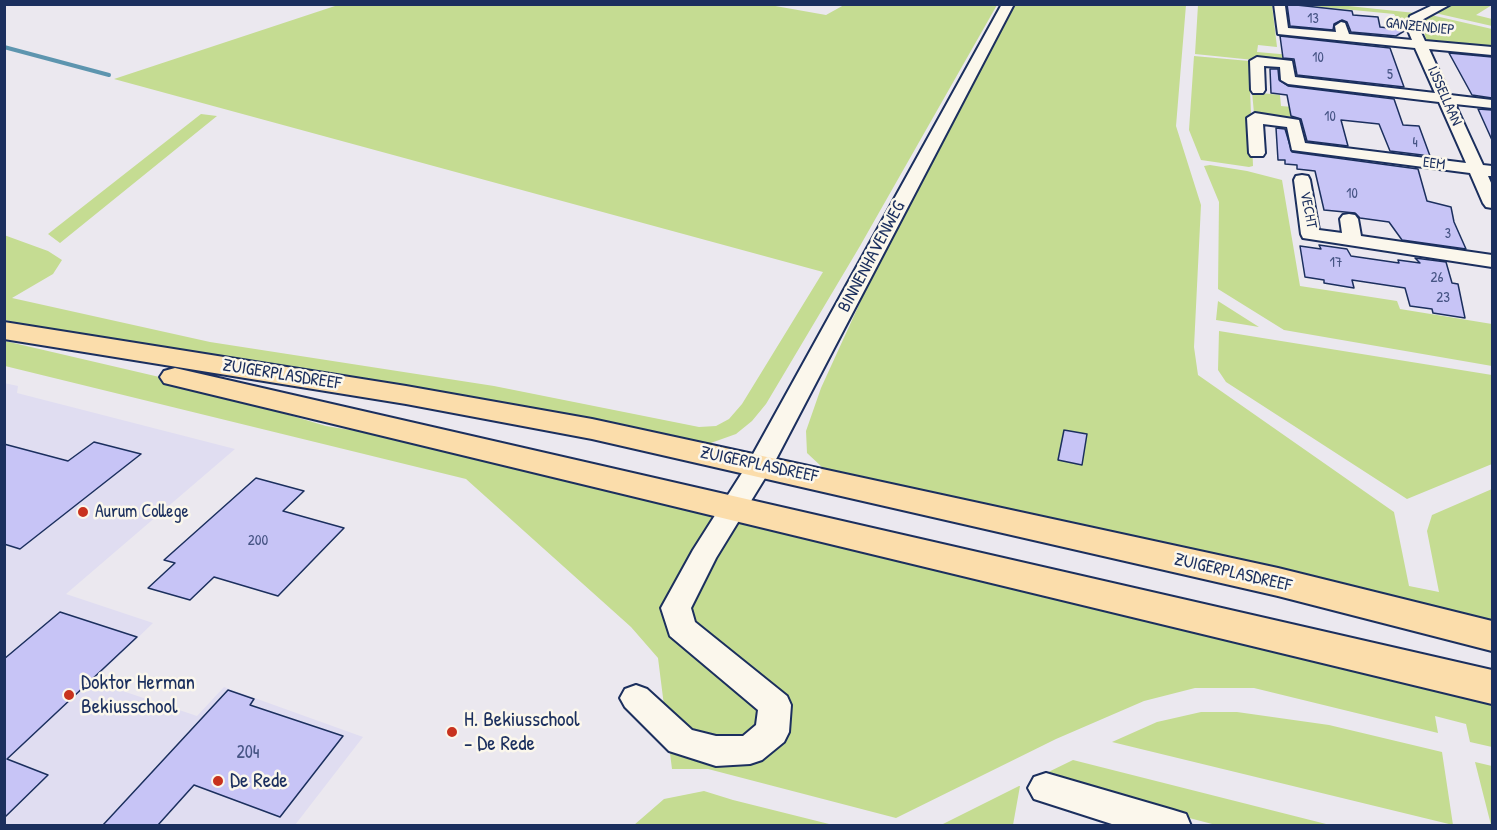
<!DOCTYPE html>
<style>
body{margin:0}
#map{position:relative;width:1497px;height:830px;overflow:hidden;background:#ebe8ef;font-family:"Patrick Hand",sans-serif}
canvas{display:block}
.frame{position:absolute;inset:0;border:6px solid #1b2f5e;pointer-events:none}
</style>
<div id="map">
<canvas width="1497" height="830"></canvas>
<div class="frame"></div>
</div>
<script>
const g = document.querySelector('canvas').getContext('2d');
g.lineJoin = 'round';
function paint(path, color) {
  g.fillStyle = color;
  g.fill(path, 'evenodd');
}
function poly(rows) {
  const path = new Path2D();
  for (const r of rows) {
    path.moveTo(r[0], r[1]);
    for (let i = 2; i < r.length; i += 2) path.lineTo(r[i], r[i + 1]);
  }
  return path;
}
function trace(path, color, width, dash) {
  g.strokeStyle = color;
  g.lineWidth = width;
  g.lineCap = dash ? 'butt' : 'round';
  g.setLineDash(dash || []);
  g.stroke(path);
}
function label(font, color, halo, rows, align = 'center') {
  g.font = font + ' "Patrick Hand",sans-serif';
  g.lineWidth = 5;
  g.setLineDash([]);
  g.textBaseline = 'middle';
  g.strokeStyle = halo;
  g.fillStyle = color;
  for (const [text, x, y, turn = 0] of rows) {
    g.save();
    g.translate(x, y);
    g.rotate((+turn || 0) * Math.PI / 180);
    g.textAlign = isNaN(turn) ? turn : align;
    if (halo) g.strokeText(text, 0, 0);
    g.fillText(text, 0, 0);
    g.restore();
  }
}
const built = poly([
 [4,383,18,386,17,393,235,449,66,594,153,623,93,681,197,716,224,687,363,737,295,825,5,825]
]);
const green = poly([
 [764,4,826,15,844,5,997,5,860,246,766,404,752,421,736,434,708,444,87,339,5,320,4,235,48,251,62,260,53,274,12,298,210,342,494,386,699,427,716,426,729,419,742,404,823,272,114,79,338,5],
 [1014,5,1186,5,1176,126,1201,205,1194,347,1198,375,1394,512,1409,586,1439,592,1427,531,1432,515,1492,489,1492,622,855,479,823,468,807,453,806,431,821,388,863,296],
 [1198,5,1272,5,1277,47,1258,45,1257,52,1291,55,1293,64,1195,54],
 [1302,5,1339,5,1415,13,1401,22,1401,24,1394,14],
 [1453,5,1492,5,1476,15,1492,19,1492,26,1435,13],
 [1431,15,1492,29,1492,48,1427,42,1422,25],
 [1194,56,1249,61,1253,166,1249,167,1201,160,1189,130],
 [1252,92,1280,95,1281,106,1292,107,1293,118,1254,113],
 [201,114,217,116,60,243,48,234],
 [1210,165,1247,171,1282,180,1300,286,1397,301,1400,309,1492,324,1492,366,1284,330,1218,289,1219,202,1204,166],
 [1218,301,1259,327,1216,320],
 [1219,331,1492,375,1492,464,1407,499,1226,382,1218,370],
 [5,341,168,379,326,426,412,440,718,516,1492,701,1492,747,1470,742,1466,724,1435,716,1438,733,1254,688,1195,688,1144,701,1056,739,896,818,708,769,672,769,658,658,631,627,466,479,5,366],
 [1201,712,1237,712,1329,725,1442,752,1453,825,1112,742,1157,722],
 [1073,760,1330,825,1216,825,1036,778],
 [1475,762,1492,766,1492,825,1491,825],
 [1020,786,1013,825,941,825,1019,786],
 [704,791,733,800,833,825,634,825,664,799]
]);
const stream = poly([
 [4,47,109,75]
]);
const building = poly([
 [1287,4,1352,11,1353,15,1378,17,1380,27,1406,30,1396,36,1351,32,1347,22,1342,20,1334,24,1333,30,1290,26,1287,4],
 [1280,36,1390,48,1404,87,1297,75,1294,59,1283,58,1280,36],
 [1449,53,1492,57,1492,98,1472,95,1449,53],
 [1270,69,1278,69,1279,80,1288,86,1394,99,1403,125,1419,126,1430,156,1390,151,1379,124,1341,120,1348,146,1307,141,1301,119,1291,116,1287,95,1271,93,1270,69],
 [1478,109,1492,110,1492,140,1478,109],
 [1276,128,1285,129,1292,152,1418,169,1427,201,1451,207,1454,222,1466,249,1402,240,1389,222,1360,218,1355,213,1324,210,1315,171,1297,169,1297,165,1285,164,1285,160,1278,160,1276,128],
 [1319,245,1347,249,1351,256,1399,263,1398,260,1420,263,1415,258,1446,262,1452,283,1458,284,1465,318,1433,313,1432,309,1410,306,1405,288,1352,280,1354,288,1324,283,1324,280,1305,277,1300,246,1321,249,1319,245],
 [1064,430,1087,434,1082,465,1058,460,1064,430],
 [94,442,141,454,20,549,4,544,4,444,68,461,94,442],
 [256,478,304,491,283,511,344,528,278,596,214,577,190,600,148,588,175,563,164,560,256,478],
 [60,612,137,637,7,759,48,775,4,818,4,659,60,612],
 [228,690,254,699,250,705,343,736,280,817,194,785,158,825,103,825,228,690]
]);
const minor = poly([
 [1002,4,1014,4,773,465,716,558,691,608,695,622,787,696,791,705,789,732,784,742,762,760,750,764,716,766,669,751,625,707,620,698,625,689,636,685,647,689,692,730,716,736,743,736,756,725,758,710,670,636,661,608,693,550,747,465,1002,4],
 [1274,4,1285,6,1288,28,1336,32,1335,26,1341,22,1345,23,1349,34,1412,40,1407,28,1410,16,1435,4,1451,4,1420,21,1419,28,1425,41,1492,47,1492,55,1429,49,1450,95,1492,100,1492,108,1455,104,1483,165,1492,166,1492,176,1488,176,1492,185,1492,208,1486,207,1483,203,1470,173,1292,150,1287,127,1263,124,1265,153,1263,156,1251,156,1249,153,1247,118,1255,113,1299,120,1305,143,1466,163,1439,102,1288,84,1281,80,1280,67,1264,66,1265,90,1263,93,1253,93,1251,90,1250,61,1257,57,1292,61,1295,77,1435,93,1415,48,1278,34,1274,4],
 [1302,175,1308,176,1310,180,1319,230,1342,233,1340,219,1343,215,1349,214,1355,215,1358,219,1361,236,1492,255,1492,267,1303,238,1301,234,1294,180,1296,176,1302,175],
 [1046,773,1173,810,1186,814,1191,826,1118,826,1034,799,1028,788,1034,777,1046,773]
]);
const major = poly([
 [4,322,406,386,592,419,1278,568,1492,621,1492,651,1278,596,592,439,406,404,4,339,4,322],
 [175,368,1492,670,1492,704,164,383,160,377,164,371,175,368]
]);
const markers = [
 [83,512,6,"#c8321e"],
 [69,695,6,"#c8321e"],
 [452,732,6,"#c8321e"],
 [218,781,6,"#c8321e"]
];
const farNumbernames = [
 ["13",1313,19],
 ["10",1318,58],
 ["5",1390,75],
 ["10",1330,117],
 ["4",1415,143],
 ["10",1352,194],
 ["3",1448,234]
];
const farStreetnames = [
 ["GANZENDIEP",1420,27,6],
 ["IJSSELLAAN",1444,96,66],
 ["EEM",1434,164,7],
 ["VECHT",1308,210,79]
];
const numberNames = [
 ["17",1336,263],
 ["26",1437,278],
 ["23",1443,298],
 ["200",258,541]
];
const streetNames = [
 ["BINNENHAVENWEG",872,257,-62],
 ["ZUIGERPLASDREEF",282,375,9],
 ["ZUIGERPLASDREEF",759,465,12],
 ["ZUIGERPLASDREEF",1233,573,13]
];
const poiNames = [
 ["Aurum College",95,512]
];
const nearNumbernames = [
 ["204",248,753]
];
const nearPoinames = [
 ["Doktor Herman",81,683],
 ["Bekiusschool",81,707],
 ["H. Bekiusschool",464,720],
 ["- De Rede",464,744],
 ["De Rede",230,781]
];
paint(built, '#e0ddf1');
paint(green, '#c5dc92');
trace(stream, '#5d95af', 4);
paint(building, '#c7c4f6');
trace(building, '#1b2f5e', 1.5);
trace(minor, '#1b2f5e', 4);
trace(major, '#1b2f5e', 4);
paint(minor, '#fbf7ec');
paint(major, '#fbddab');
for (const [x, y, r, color] of markers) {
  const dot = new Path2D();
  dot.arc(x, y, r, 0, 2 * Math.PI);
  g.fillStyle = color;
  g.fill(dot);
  trace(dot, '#fbf7ec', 2);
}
label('14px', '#465484', null, farNumbernames);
label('15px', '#1b2f5e', '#fbf7ec', farStreetnames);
label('15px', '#465484', null, numberNames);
label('18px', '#1b2f5e', '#fbf7ec', streetNames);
label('18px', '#1b2f5e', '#fbf7ec', poiNames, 'left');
label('18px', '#465484', null, nearNumbernames);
label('21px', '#1b2f5e', '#fbf7ec', nearPoinames, 'left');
</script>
